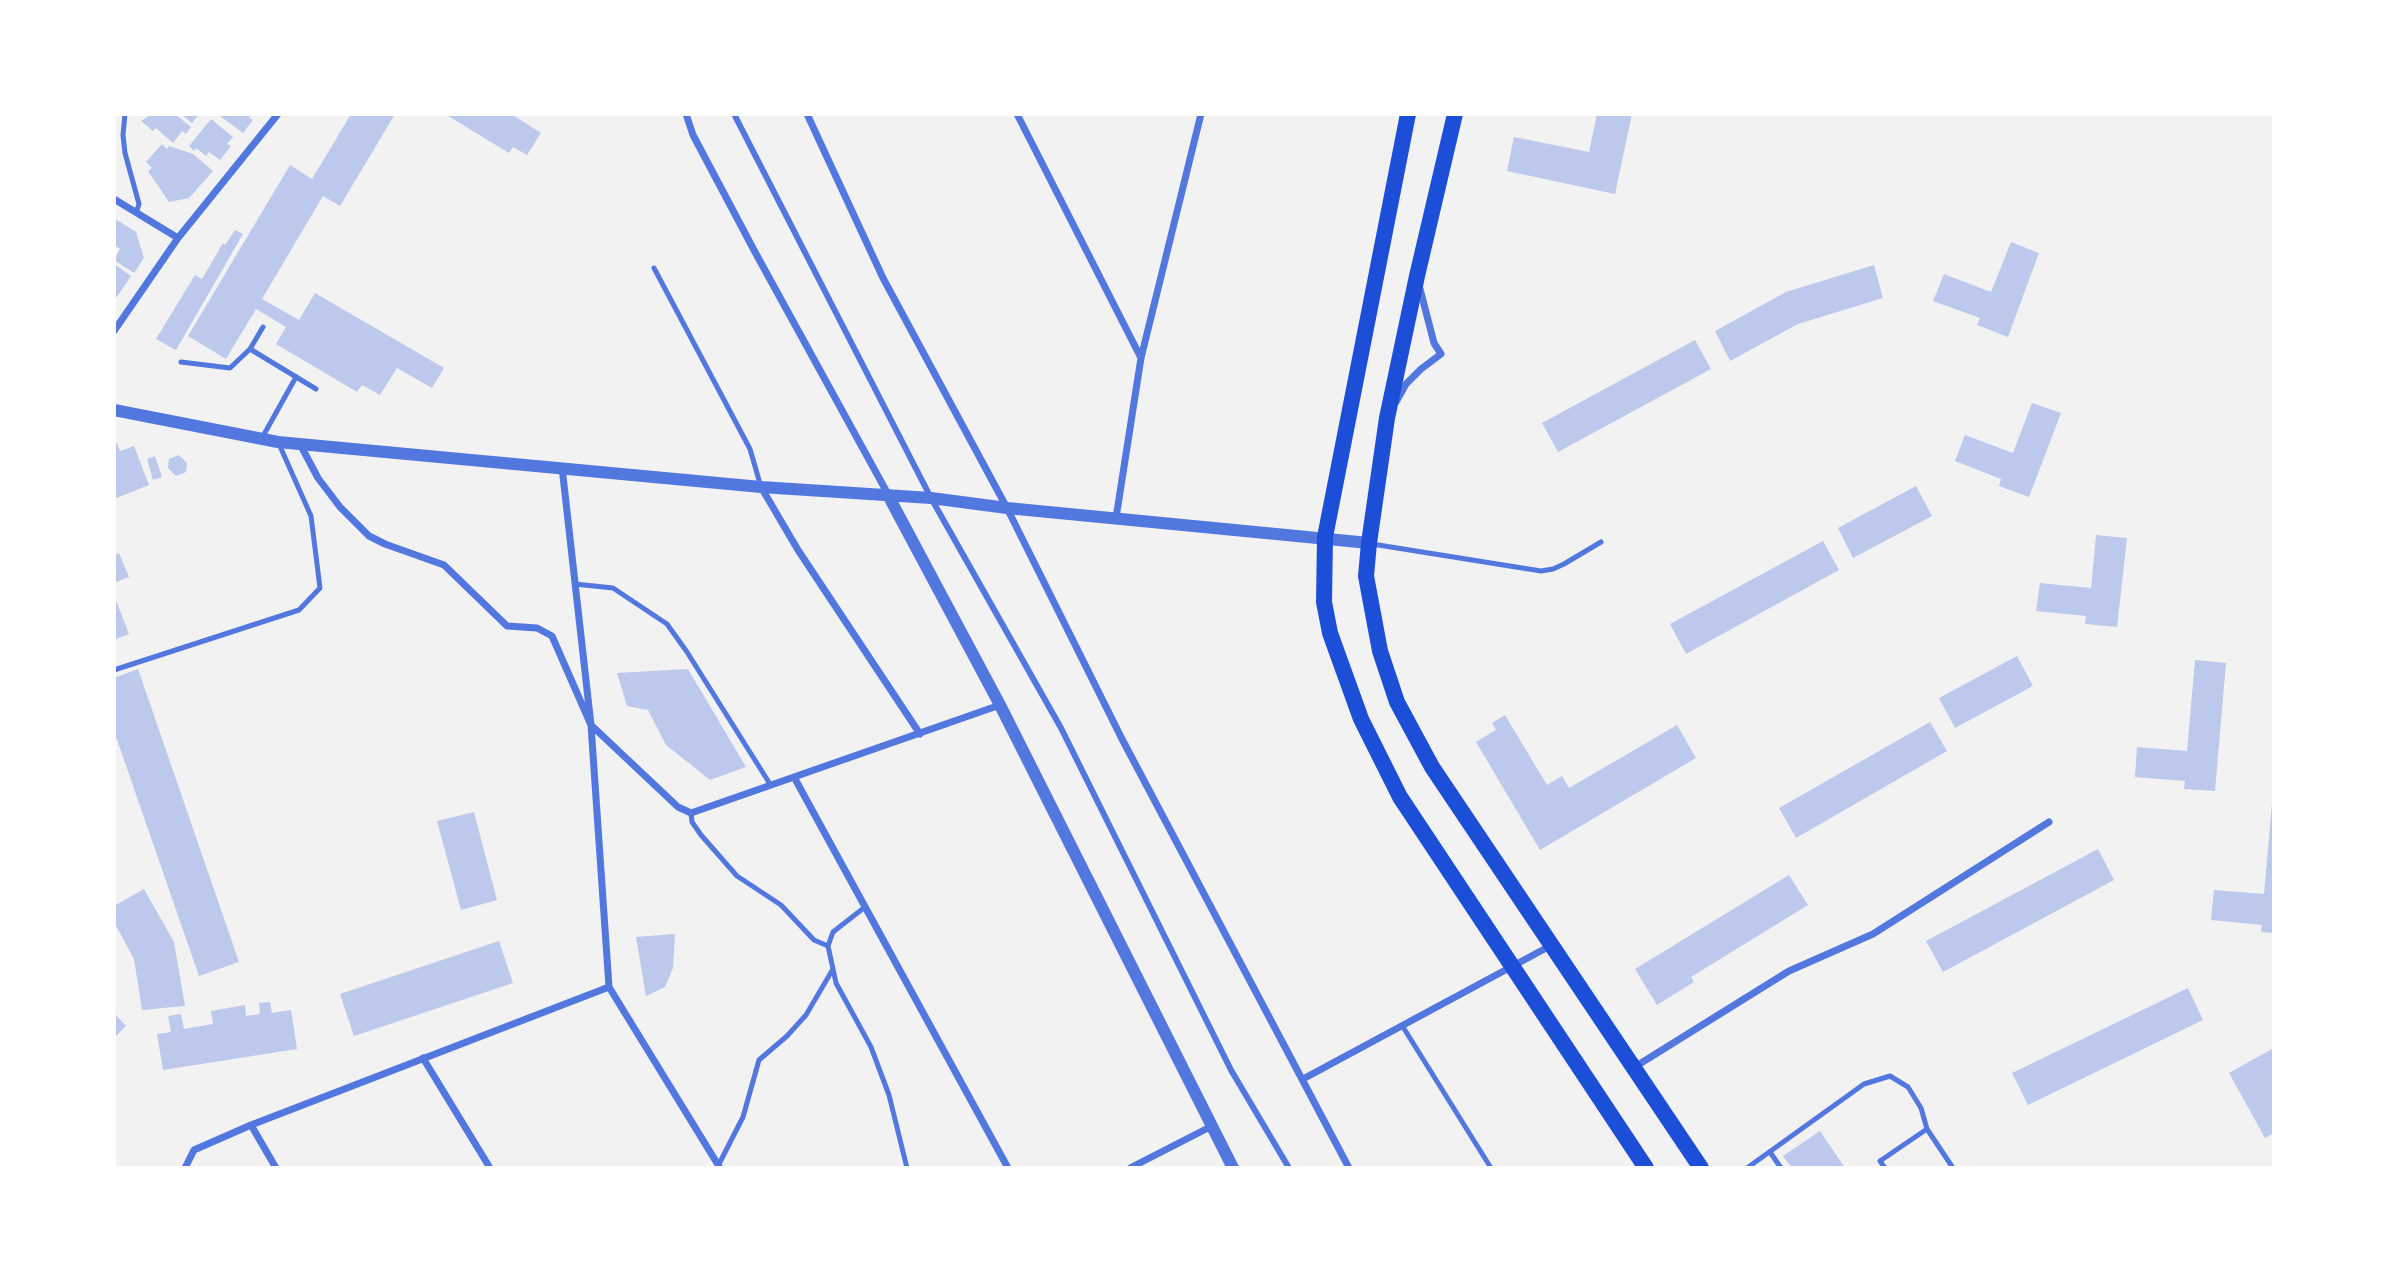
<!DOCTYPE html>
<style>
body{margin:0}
#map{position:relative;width:2388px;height:1282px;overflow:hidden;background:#f2f2f2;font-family:"Golos Text",sans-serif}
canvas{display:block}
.frame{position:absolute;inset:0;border:116px solid #fff;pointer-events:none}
</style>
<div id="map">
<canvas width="2388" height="1282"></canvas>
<div class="frame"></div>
</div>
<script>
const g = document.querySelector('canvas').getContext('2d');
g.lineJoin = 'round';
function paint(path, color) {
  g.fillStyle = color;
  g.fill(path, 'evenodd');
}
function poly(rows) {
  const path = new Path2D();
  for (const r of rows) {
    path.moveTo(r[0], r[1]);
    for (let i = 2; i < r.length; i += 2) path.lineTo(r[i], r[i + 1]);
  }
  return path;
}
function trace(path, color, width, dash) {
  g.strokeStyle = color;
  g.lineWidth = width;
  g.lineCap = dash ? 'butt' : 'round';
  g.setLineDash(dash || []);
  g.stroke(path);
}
const building = poly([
 [152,114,175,114,191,127,186,134,182,131,173,143,156,128,153,131,141,121],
 [181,114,199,114,192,123],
 [222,114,252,114,249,118,253,120,243,133,220,116],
 [351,114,395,114,340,206,323,196,262,299,299,320,315,293,444,368,432,388,397,368,380,395,362,385,357,392,276,344,286,327,256,309,226,359,188,336,290,165,312,179],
 [445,114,511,114,541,133,527,155,513,147,509,153],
 [1597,114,1632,114,1615,194,1507,171,1514,137,1589,152],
 [211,119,233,137,227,144,231,146,220,160,209,152,206,156,196,148,194,151,189,146],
 [162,144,167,149,169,146,193,154,213,171,189,198,169,202,148,171,152,168,146,162],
 [114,218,136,232,144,258,134,273,114,260,120,249,114,245],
 [235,230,243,234,176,350,156,339,195,275,202,279,223,243,225,245],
 [2011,242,2039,253,2008,337,1977,325,1980,318,1933,301,1944,274,1991,292],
 [114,264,131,276,114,301],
 [1874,265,1883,298,1798,324,1730,361,1715,331,1786,292],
 [1695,340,1711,369,1558,452,1542,423],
 [2032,403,2061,413,2029,497,1999,486,2001,479,1955,461,1965,435,2013,453],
 [114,443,117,443,120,451,134,446,149,485,114,499],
 [179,455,187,463,186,472,176,476,168,468,169,459],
 [155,456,162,477,153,480,147,459],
 [1916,486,1932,516,1853,558,1838,528],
 [2096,535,2127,538,2117,627,2085,624,2086,616,2036,611,2040,583,2091,588],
 [1823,541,1839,570,1686,654,1670,624],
 [119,553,129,577,114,583,114,555],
 [114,595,129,634,114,640],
 [2017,656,2033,686,1955,728,1939,698],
 [2195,660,2226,663,2215,791,2184,789,2185,781,2135,777,2137,747,2187,751],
 [138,669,239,962,199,976,114,731,114,678],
 [688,669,746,767,710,780,666,745,648,710,627,706,617,673],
 [1505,715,1547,785,1562,776,1569,788,1677,725,1696,758,1540,850,1476,742,1496,730,1492,723],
 [1930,722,1947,751,1796,838,1779,808],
 [2272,803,2274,803,2274,933,2261,932,2262,925,2211,920,2214,890,2264,894],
 [474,812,497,900,461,910,437,821],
 [2098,849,2114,880,1943,972,1926,941],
 [1789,875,1808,905,1691,977,1694,982,1657,1005,1635,969],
 [144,889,174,942,185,1006,142,1010,134,959,114,922,114,906],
 [675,934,673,968,665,987,646,996,636,937],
 [499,941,513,983,354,1036,340,994],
 [2188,988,2203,1020,2028,1105,2012,1073],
 [270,1002,272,1013,291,1010,297,1049,163,1070,157,1034,171,1032,168,1016,181,1014,184,1029,213,1024,211,1011,245,1005,246,1016,260,1014,259,1003],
 [114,1013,126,1026,114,1038],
 [2274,1048,2274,1133,2265,1138,2229,1073],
 [1820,1131,1845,1168,1792,1168,1783,1156]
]);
const service = poly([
 [125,114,123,135,125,153,139,204,136,213],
 [654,268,750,449,761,487],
 [250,349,316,389],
 [181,362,230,368,250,349,263,327],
 [262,438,296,377],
 [1372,544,1541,571,1553,569,1564,564,1601,542],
 [575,584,613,588,667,624,687,652,770,784],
 [114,670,299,610,320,588,311,516,279,444],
 [691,813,692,822,701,835,737,876,781,905,814,940,828,946],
 [833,969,836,983,871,1047,889,1095,907,1168],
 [1403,1027,1491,1168],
 [1770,1152,1781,1168],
 [718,1166,743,1117,759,1060,787,1036,806,1015,833,969,828,946,833,932,865,907],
 [1747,1168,1864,1084,1890,1076,1908,1087,1921,1108,1927,1129,1953,1168],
 [1885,1168,1880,1161,1927,1129]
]);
const pedestrian = poly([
 [734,114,931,498,1061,728,1231,1070,1289,1168]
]);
const minor = poly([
 [686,114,693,135,755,252,889,496],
 [807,114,883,278,1007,508,1122,739,1349,1168],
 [1017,114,1141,358],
 [114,199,178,238],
 [114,331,178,238,278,114],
 [1396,402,1406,384,1421,369,1441,354,1434,343,1420,289],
 [300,444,318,478,340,507,369,536,385,544,444,565,507,626,537,628,552,636,591,725,678,807,691,813,1000,705],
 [562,467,591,725,609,987,720,1168],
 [761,487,798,550,920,734],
 [1116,518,1141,358,1201,114],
 [794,777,1008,1168],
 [423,1058,490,1168],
 [1633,1068,1789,971,1873,934,2049,822],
 [1303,1079,1550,946],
 [251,1125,276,1168],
 [185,1168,194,1150,251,1125,609,987],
 [1130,1168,1210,1127]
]);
const tertiary = poly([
 [114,410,278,442,761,487,931,498,1007,508,1369,543],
 [889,497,1000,705,1233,1168]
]);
const primary = poly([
 [1408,114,1325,537,1324,602,1330,633,1361,719,1400,797,1646,1168],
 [1455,114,1417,276,1387,418,1369,543,1366,576,1380,651,1397,702,1432,767,1701,1168]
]);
paint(building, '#bdc9ec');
trace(service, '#5277de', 5);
trace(pedestrian, '#5277de', 6);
trace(minor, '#5277de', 7);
trace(tertiary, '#5277de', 12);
trace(primary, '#1d4ed8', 16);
</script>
